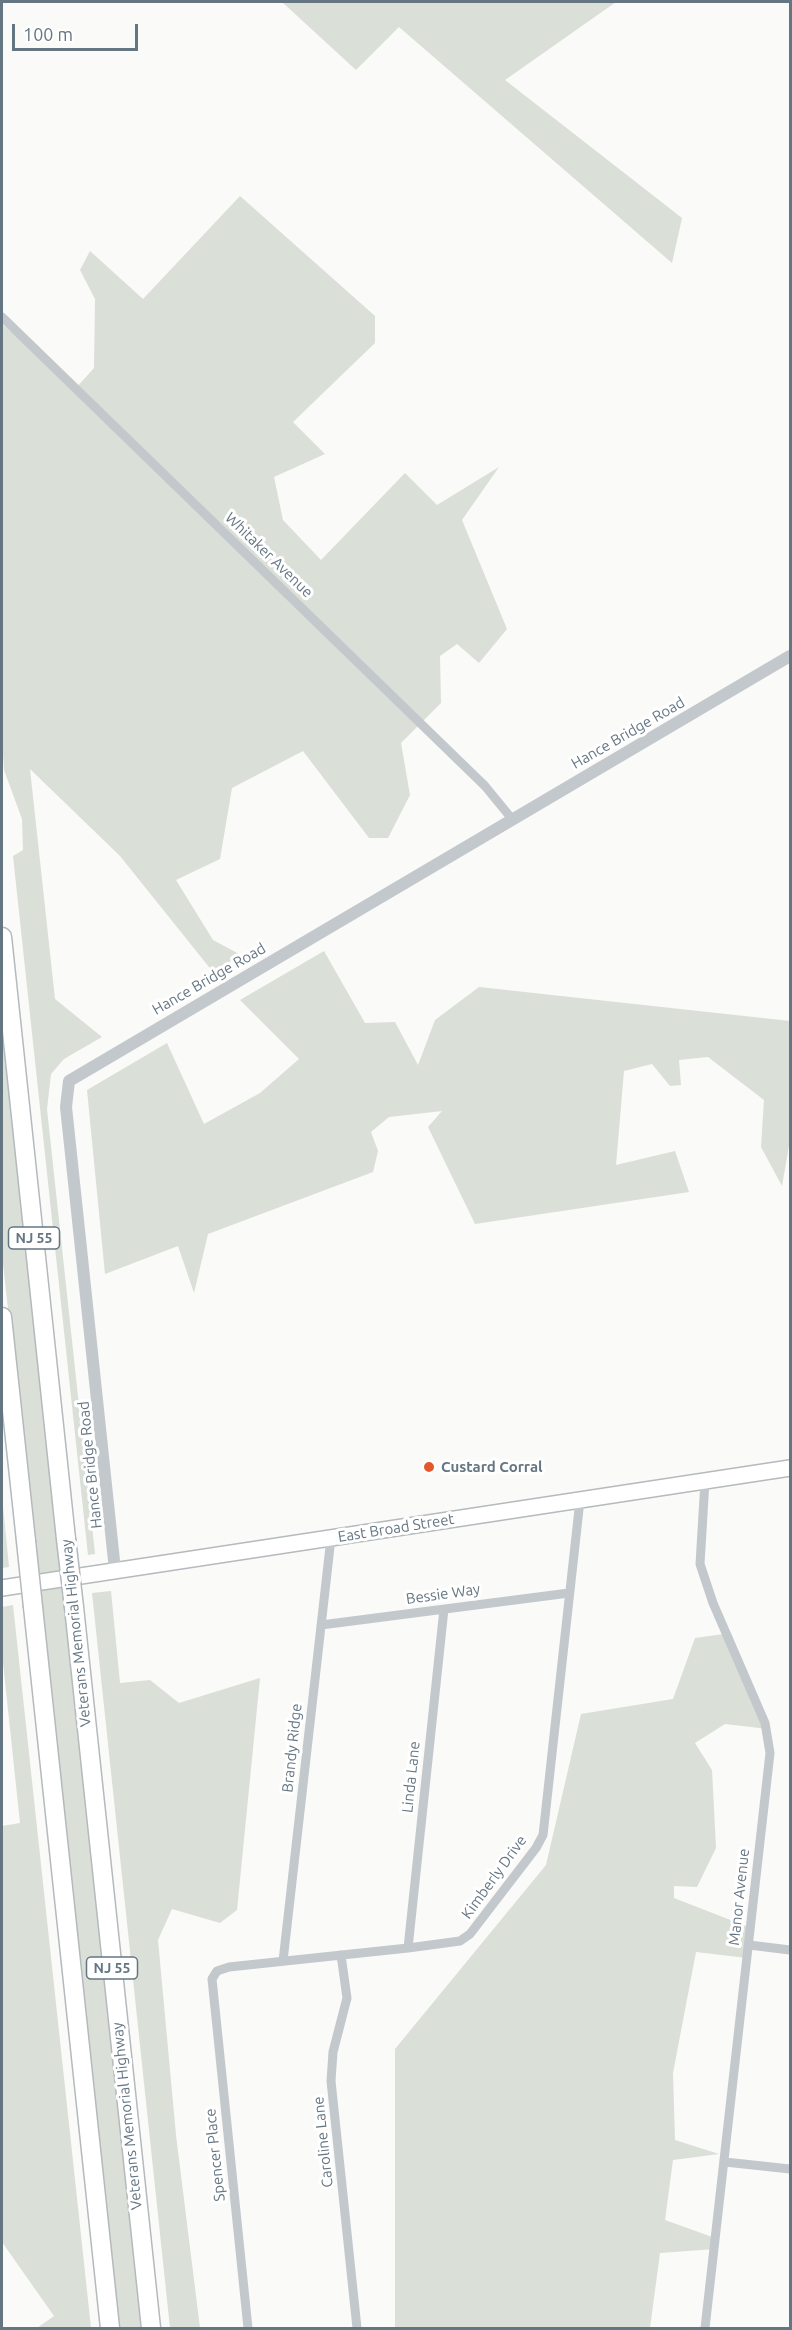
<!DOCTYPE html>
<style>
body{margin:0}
#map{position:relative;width:792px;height:2330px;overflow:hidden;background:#fafaf8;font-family:Ubuntu,sans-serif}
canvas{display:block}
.frame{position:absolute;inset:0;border:3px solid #657683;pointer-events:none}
.scale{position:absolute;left:12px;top:24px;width:126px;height:27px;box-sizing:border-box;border:3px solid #657683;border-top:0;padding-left:8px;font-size:18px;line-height:21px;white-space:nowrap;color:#657683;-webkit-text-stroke:4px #fff;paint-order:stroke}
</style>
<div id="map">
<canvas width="792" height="2330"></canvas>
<div class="frame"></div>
<div class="scale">100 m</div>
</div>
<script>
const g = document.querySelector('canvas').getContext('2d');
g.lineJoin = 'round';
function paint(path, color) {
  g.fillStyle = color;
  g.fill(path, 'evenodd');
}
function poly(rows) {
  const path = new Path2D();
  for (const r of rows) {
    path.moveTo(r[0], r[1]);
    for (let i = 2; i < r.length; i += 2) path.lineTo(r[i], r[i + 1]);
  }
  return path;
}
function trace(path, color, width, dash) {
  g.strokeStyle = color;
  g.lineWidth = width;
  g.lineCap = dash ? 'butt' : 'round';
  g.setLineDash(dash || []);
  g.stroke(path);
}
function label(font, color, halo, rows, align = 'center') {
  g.font = font + ' Ubuntu,sans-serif';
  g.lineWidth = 6;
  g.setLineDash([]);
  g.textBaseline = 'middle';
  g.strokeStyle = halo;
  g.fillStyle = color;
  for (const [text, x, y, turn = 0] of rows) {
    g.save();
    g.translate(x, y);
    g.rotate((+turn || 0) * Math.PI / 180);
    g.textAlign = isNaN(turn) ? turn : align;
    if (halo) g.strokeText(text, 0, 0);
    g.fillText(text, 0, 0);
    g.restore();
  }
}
const green = poly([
 [282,2,616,2,505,80,682,218,672,263,399,27,356,70],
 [240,196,375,316,375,343,293,422,325,454,274,477,283,520,321,560,405,473,437,505,499,467,462,520,507,629,479,663,457,644,440,656,441,703,401,743,410,795,388,838,369,838,303,751,232,788,220,859,176,880,213,940,241,955,213,972,120,856,30,769,55,999,102,1037,64,1059,51,1074,47,1109,95,1554,88,1555,13,856,23,850,22,819,4,770,2,739,2,324,76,388,94,368,95,299,80,270,90,251,143,299],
 [324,951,365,1023,395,1022,418,1065,435,1020,479,987,790,1021,790,1140,782,1186,761,1147,764,1100,708,1057,679,1060,681,1085,670,1086,652,1064,624,1071,616,1165,675,1151,689,1192,475,1224,428,1127,442,1111,389,1117,371,1132,378,1151,373,1172,208,1234,194,1293,178,1246,105,1274,87,1090,167,1043,204,1124,260,1093,299,1059,240,1000],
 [2,997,64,1570,37,1576,2,1254],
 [2,1496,9,1567,2,1568],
 [64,1586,146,2328,115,2328,38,1591],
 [111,1591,120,1683,150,1680,179,1703,260,1678,237,1910,220,1923,172,1909,158,1940,176,2135,200,2328,170,2328,92,1593],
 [13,1605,91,2328,37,2328,54,2316,2,2242,2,1826,20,1823,2,1653,2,1607],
 [731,1633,768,1729,725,1724,695,1743,712,1770,716,1848,697,1887,674,1886,674,1898,751,1928,747,1958,696,1952,673,2073,675,2140,719,2154,673,2160,665,2220,715,2238,715,2249,660,2253,650,2328,395,2328,395,2049,546,1865,581,1714,673,1699,695,1638]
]);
const minor = poly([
 [2,317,485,786,512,819],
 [321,1625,569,1593],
 [749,1945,790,1950],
 [408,1948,444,1609],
 [341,1955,347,1998,333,2052,331,2081,357,2328],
 [283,1961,331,1538],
 [725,2162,790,2169],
 [248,2328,212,1979,217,1971,229,1967,408,1948,460,1941,470,1934,536,1848,543,1835,580,1500],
 [705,2328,770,1753,765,1723,713,1603,700,1564,705,1481]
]);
const tertiary = poly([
 [115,1570,66,1107,69,1081,790,656]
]);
const primary = poly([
 [2,1588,790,1468]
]);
const motorway = poly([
 [2,937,66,1539],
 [2,1317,26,1541],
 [33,1607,110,2328],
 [74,1607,151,2328]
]);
const motorwayBridge = poly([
 [66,1539,74,1607],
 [26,1541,33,1607]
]);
const markers = [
 [429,1467,6,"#e4572e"]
];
const shields = [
 [34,1238,51],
 [112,1968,51]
];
const shieldNames = [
 ["NJ 55",34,1238],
 ["NJ 55",112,1968]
];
const streetNames = [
 ["Whitaker Avenue",269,555,44],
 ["Hance Bridge Road",628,733,-30],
 ["Hance Bridge Road",209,979,-30],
 ["Hance Bridge Road",90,1465,-96],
 ["East Broad Street",396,1528,-9],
 ["Bessie Way",443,1594,-8],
 ["Veterans Memorial Highway",76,1633,-96],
 ["Brandy Ridge",292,1748,-84],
 ["Linda Lane",411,1777,-84],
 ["Kimberly Drive",494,1877,-54],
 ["Manor Avenue",739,1897,-84],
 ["Veterans Memorial Highway",127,2116,-96],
 ["Caroline Lane",323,2142,-96],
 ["Spencer Place",215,2155,-96]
];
const poiNames = [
 ["Custard Corral",441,1467]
];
paint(green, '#dadfd7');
trace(primary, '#b5babe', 18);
trace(motorway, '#b4b9bd', 21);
trace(minor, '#c3c8cc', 9);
trace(tertiary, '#c3c8cc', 12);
trace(primary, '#fff', 15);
trace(motorway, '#fff', 18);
trace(motorwayBridge, '#b4b9bd', 21, []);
trace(motorwayBridge, '#fff', 18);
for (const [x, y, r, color] of markers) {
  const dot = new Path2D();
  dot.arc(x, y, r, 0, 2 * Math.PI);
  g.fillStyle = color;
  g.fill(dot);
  trace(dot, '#fff', 2);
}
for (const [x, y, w] of shields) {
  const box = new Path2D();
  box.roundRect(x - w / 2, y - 11, w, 22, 4.5);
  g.fillStyle = '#fff';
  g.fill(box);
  trace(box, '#657683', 1.5);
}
label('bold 14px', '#657683', null, shieldNames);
label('15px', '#657683', '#fff', streetNames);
label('bold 15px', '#657683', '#fff', poiNames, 'left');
</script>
